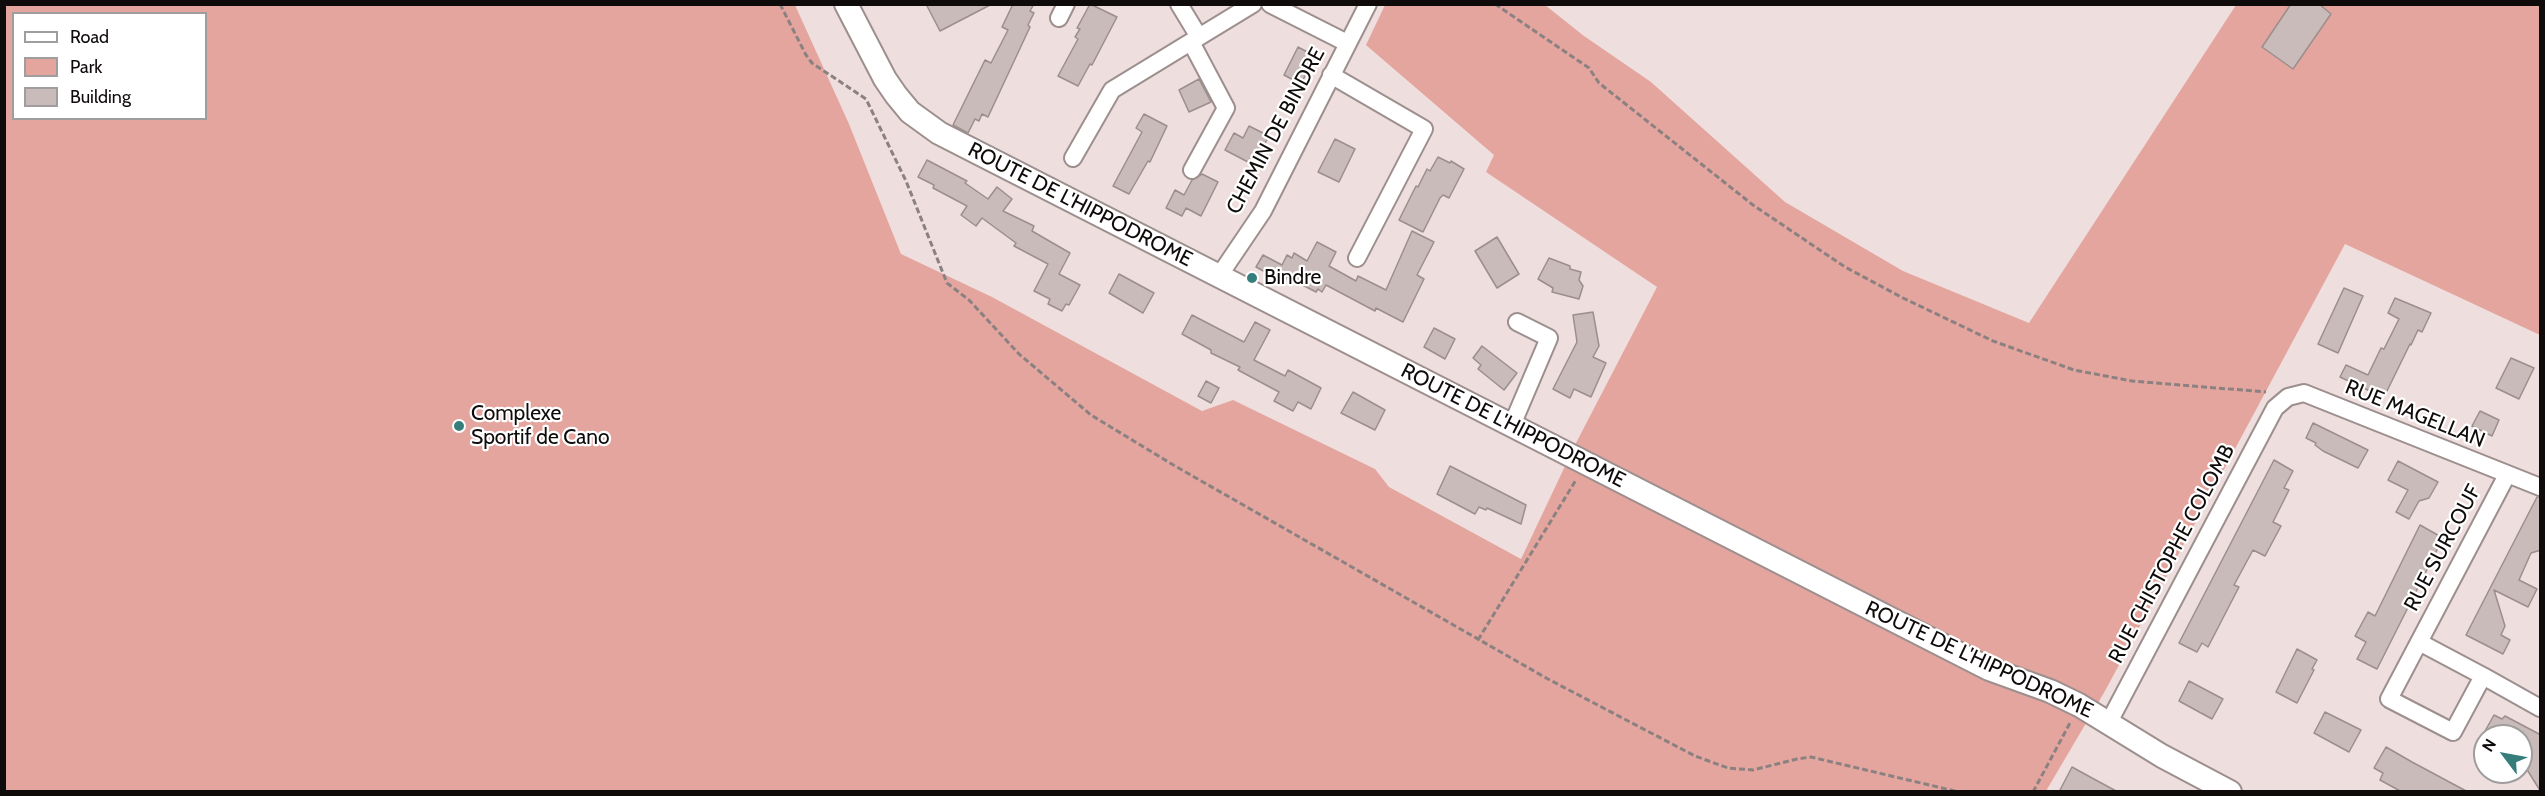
<!DOCTYPE html>
<style>
body{margin:0}
#map{position:relative;width:2545px;height:796px;overflow:hidden;background:#eedfde;font-family:Cabin,sans-serif}
canvas{display:block}
.frame{position:absolute;inset:0;border:6px solid #100b0b;pointer-events:none}
.legend{position:absolute;left:12px;top:12px;width:195px;height:108px;box-sizing:border-box;background:#fff;border:2px solid #9f9d9d;margin:0;padding:8px 10px;list-style:none;font-size:18px;color:#100b0b}
.legend li{display:flex;align-items:center;gap:12px;height:30px}
.legend b{width:30px;border:2px solid #9f9d9d}
.north{position:absolute;left:2473px;top:724px;width:60px;height:60px;box-sizing:border-box;background:#fff;border:2px solid #9f9d9d;border-radius:50%;rotate:302deg;font-size:16px;font-weight:700;line-height:24px;text-align:center;color:#100b0b}
.north::after{content:'';display:block;margin:auto;width:21px;height:27px;background:#357e7c;clip-path:polygon(50% 0,100% 100%,50% 72%,0 100%)}
</style>
<div id="map">
<canvas width="2545" height="796"></canvas>
<div class="frame"></div>
<ul class="legend">
<li><b style="height:8px;background:#fff"></b>Road</li>
<li><b style="height:16px;background:#e4a59f"></b>Park</li>
<li><b style="height:16px;background:#c9bbb9"></b>Building</li>
</ul>
<div class="north">N</div>
</div>
<script>
const g = document.querySelector('canvas').getContext('2d');
g.lineJoin = 'round';
function paint(path, color) {
  g.fillStyle = color;
  g.fill(path, 'evenodd');
}
function poly(rows) {
  const path = new Path2D();
  for (const r of rows) {
    path.moveTo(r[0], r[1]);
    for (let i = 2; i < r.length; i += 2) path.lineTo(r[i], r[i + 1]);
  }
  return path;
}
function trace(path, color, width, dash) {
  g.strokeStyle = color;
  g.lineWidth = width;
  g.lineCap = dash ? 'butt' : 'round';
  g.setLineDash(dash || []);
  g.stroke(path);
}
function label(font, color, halo, rows, align = 'center') {
  g.font = font + ' Cabin,sans-serif';
  g.lineWidth = 4.5;
  g.setLineDash([]);
  g.textBaseline = 'middle';
  g.strokeStyle = halo;
  g.fillStyle = color;
  for (const [text, x, y, turn = 0] of rows) {
    g.save();
    g.translate(x, y);
    g.rotate((+turn || 0) * Math.PI / 180);
    g.textAlign = isNaN(turn) ? turn : align;
    if (halo) g.strokeText(text, 0, 0);
    g.fillText(text, 0, 0);
    g.restore();
  }
}
const green = poly([
 [5,5,795,5,849,124,901,254,992,297,1202,411,1233,400,1375,469,1389,487,1521,559,1576,443,1657,287,1486,172,1494,155,1366,45,1385,5,1545,5,1584,36,1651,82,1785,202,1903,271,2029,323,2236,5,2540,5,2540,335,2345,244,2105,691,2046,791,5,792],
 [14,14,206,14,206,118,14,118]
]);
const building = poly([
 [926,4,992,4,940,31,926,4],
 [1013,4,1034,4,1030,11,1034,13,1028,25,1030,27,988,117,982,114,979,121,975,119,968,133,953,125,985,60,991,63,1008,30,1002,27,1013,4],
 [1090,4,1117,17,1092,65,1090,64,1078,86,1058,76,1078,39,1075,37,1080,29,1077,28,1090,4],
 [2291,4,2319,4,2331,14,2293,69,2262,47,2291,4],
 [1298,47,1315,56,1301,84,1284,75,1298,47],
 [1199,79,1211,102,1189,112,1179,90,1199,79],
 [1144,114,1167,126,1150,162,1148,161,1129,194,1113,186,1142,132,1136,128,1144,114],
 [1249,126,1269,136,1256,160,1251,158,1248,162,1225,150,1234,133,1243,138,1249,126],
 [1335,139,1355,149,1339,182,1318,172,1335,139],
 [1438,157,1450,163,1451,161,1464,169,1449,198,1443,195,1440,198,1423,232,1399,220,1416,186,1418,187,1427,169,1430,171,1438,157],
 [927,160,967,181,965,183,988,199,997,187,1012,199,1003,211,1034,226,1032,231,1070,253,1059,274,1080,285,1069,305,1066,304,1062,311,1048,304,1050,299,1034,291,1048,264,1014,246,1016,243,982,218,976,226,961,215,967,206,933,188,934,185,918,177,927,160],
 [1202,174,1218,182,1201,216,1186,208,1182,216,1166,208,1175,190,1184,195,1192,180,1202,174],
 [1412,231,1434,242,1417,275,1424,279,1403,322,1376,308,1375,311,1326,285,1322,292,1318,289,1316,292,1287,277,1284,282,1256,267,1263,255,1282,265,1287,255,1292,258,1294,253,1307,261,1317,242,1336,252,1329,266,1356,281,1358,276,1386,290,1412,231],
 [1497,237,1519,274,1497,288,1475,251,1497,237],
 [1549,258,1570,266,1570,269,1581,272,1579,280,1583,286,1579,299,1552,292,1553,288,1538,279,1549,258],
 [1119,274,1154,293,1143,313,1109,293,1119,274],
 [2344,288,2363,296,2338,353,2318,344,2344,288],
 [2395,298,2431,313,2422,332,2418,330,2411,345,2410,344,2386,393,2372,387,2370,391,2340,377,2346,365,2368,375,2381,348,2384,349,2399,319,2388,313,2395,298],
 [1593,312,1599,346,1593,357,1606,363,1591,397,1574,389,1570,398,1553,389,1577,342,1573,315,1593,312],
 [1192,315,1244,342,1255,322,1270,330,1254,360,1285,376,1288,370,1321,388,1311,409,1298,402,1293,411,1274,401,1279,392,1238,370,1240,367,1211,353,1211,350,1182,334,1192,315],
 [1434,328,1455,339,1445,359,1424,347,1434,328],
 [1482,346,1517,373,1504,390,1478,369,1481,365,1473,358,1482,346],
 [2511,358,2534,368,2519,399,2496,388,2511,358],
 [1206,381,1219,388,1211,403,1198,396,1206,381],
 [1353,392,1385,410,1375,430,1341,413,1353,392],
 [2480,411,2499,420,2492,436,2472,426,2480,411],
 [2313,423,2368,450,2358,468,2323,451,2315,445,2316,443,2306,438,2313,423],
 [2274,460,2293,471,2284,488,2289,490,2273,522,2281,526,2265,556,2253,550,2234,585,2239,587,2208,647,2202,643,2197,652,2179,643,2274,460],
 [2398,461,2438,482,2429,498,2419,501,2409,519,2396,512,2408,490,2388,480,2398,461],
 [1450,466,1526,505,1521,524,1487,508,1486,510,1479,507,1475,514,1437,494,1450,466],
 [2537,497,2541,497,2541,550,2531,553,2519,580,2537,589,2528,607,2494,590,2505,626,2501,635,2510,640,2503,654,2466,635,2537,497],
 [2420,525,2443,538,2377,669,2357,659,2366,642,2355,636,2368,612,2375,616,2420,525],
 [2297,649,2317,660,2312,669,2314,670,2297,703,2276,692,2297,649],
 [2189,681,2223,699,2212,719,2179,701,2189,681],
 [2325,712,2361,730,2349,752,2314,733,2325,712],
 [2494,715,2502,719,2505,716,2541,735,2541,792,2521,760,2521,736,2494,736,2485,731,2494,715],
 [2386,747,2412,762,2468,792,2402,792,2380,780,2383,773,2374,768,2386,747],
 [2072,767,2092,778,2118,792,2059,792,2072,767]
]);
const path = poly([
 [780,4,806,55,812,63,866,99,906,181,947,283,969,300,1019,354,1091,415,1175,466,1548,679,1695,756,1728,768,1753,770,1797,759,1811,757,1959,792],
 [1495,4,1589,68,1599,83,1753,205,1845,267,1903,298,1993,341,2074,370,2132,381,2266,392],
 [1478,640,1576,480],
 [2033,792,2070,723]
]);
const minor = poly([
 [1179,4,1199,37],
 [1270,4,1347,43],
 [1059,18,1066,4],
 [1191,42,1226,108,1192,170],
 [1331,75,1424,129,1357,258],
 [1073,158,1112,90,1253,4],
 [1219,276,1263,211,1368,4],
 [1512,425,1549,338,1517,322],
 [2507,475,2389,699,2453,732,2483,676,2540,708],
 [2419,642,2483,676],
 [2109,722,2275,408,2288,397,2304,393,2540,487]
]);
const secondary = poly([
 [846,4,885,79,896,95,910,112,939,133,1989,669,2050,691,2079,705,2162,756,2230,792]
]);
const markers = [
 [1252,278,6,"#357e7c"],
 [459,426,6,"#357e7c"]
];
const streetNames = [
 ["CHEMIN DE BINDRE",1276,131,-62],
 ["ROUTE DE L'HIPPODROME",1080,205,27],
 ["RUE MAGELLAN",2415,414,22],
 ["ROUTE DE L'HIPPODROME",1513,426,27],
 ["RUE SURCOUF",2443,548,-62],
 ["RUE CHISTOPHE COLOMB",2172,554,-62],
 ["ROUTE DE L'HIPPODROME",1979,660,25]
];
const poiNames = [
 ["Bindre",1264,278],
 ["Complexe",471,414],
 ["Sportif de Cano",471,438]
];
paint(green, '#e4a59f');
paint(building, '#c9bbb9');
trace(building, '#9b8e8c', 1.5);
trace(minor, '#9c8f8d', 20);
trace(secondary, '#9c8f8d', 26);
trace(path, '#8c8181', 3, [6, 3]);
trace(minor, '#fff', 16);
trace(secondary, '#fff', 22);
for (const [x, y, r, color] of markers) {
  const dot = new Path2D();
  dot.arc(x, y, r, 0, 2 * Math.PI);
  g.fillStyle = color;
  g.fill(dot);
  trace(dot, '#fff', 2);
}
label('21px', '#100b0b', '#fff', streetNames);
label('21px', '#100b0b', '#fff', poiNames, 'left');
</script>
